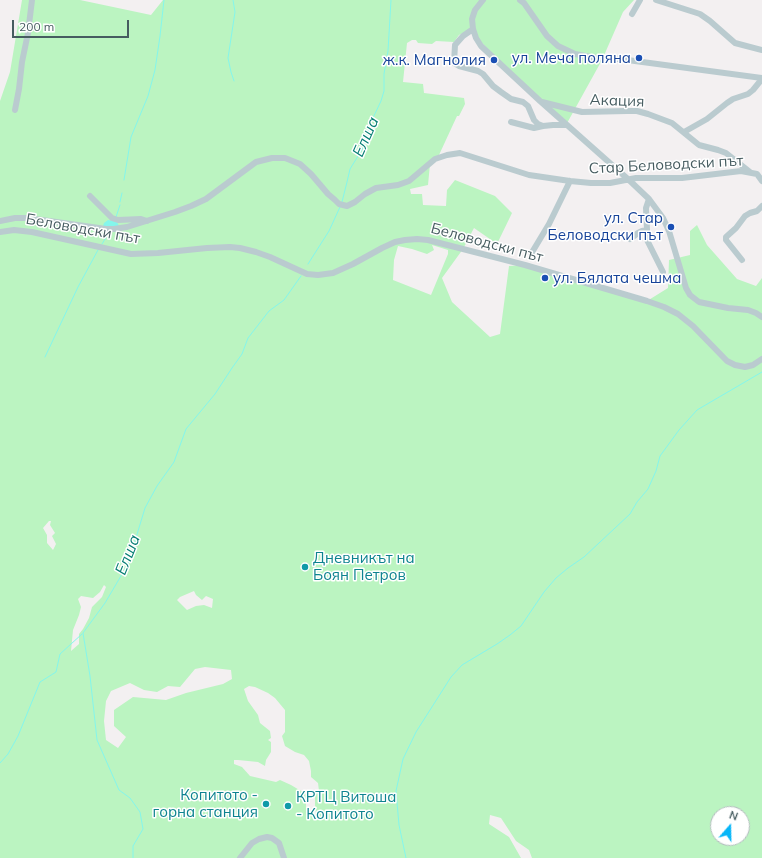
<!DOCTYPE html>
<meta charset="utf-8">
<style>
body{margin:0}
#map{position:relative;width:762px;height:858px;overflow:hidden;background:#f3f0f1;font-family:Mulish,sans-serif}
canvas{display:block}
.north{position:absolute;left:710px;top:806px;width:40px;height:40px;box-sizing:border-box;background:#fff;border:1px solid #b5bebf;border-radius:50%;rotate:20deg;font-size:11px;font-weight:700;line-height:16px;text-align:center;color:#465c60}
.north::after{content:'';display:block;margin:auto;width:14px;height:18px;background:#06b6f8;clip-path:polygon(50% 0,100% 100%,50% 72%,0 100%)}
.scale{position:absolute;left:12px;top:20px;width:117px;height:18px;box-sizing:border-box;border:2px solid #465c60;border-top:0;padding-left:5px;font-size:12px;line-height:14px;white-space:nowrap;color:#465c60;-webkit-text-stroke:3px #fff;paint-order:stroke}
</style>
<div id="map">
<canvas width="762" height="858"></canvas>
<div class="north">N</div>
<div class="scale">200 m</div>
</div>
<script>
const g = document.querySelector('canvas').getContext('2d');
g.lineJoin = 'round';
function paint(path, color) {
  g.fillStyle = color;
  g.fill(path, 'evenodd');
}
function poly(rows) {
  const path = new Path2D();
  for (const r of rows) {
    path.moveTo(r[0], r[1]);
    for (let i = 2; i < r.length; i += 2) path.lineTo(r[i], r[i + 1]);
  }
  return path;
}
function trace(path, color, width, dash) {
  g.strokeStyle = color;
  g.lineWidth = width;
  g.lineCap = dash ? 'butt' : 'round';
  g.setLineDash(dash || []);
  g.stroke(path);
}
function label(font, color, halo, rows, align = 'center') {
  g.font = font + ' Mulish,sans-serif';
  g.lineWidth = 3;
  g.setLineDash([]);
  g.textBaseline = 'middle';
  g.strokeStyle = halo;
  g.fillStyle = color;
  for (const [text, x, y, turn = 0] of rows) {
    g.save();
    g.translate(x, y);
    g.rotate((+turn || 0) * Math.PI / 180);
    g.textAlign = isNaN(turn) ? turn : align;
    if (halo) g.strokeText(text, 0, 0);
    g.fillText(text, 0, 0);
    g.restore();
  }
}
const green = poly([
 [22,0,80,0,151,15,163,0,634,0,623,12,602,60,566,125,540,101,469,30,459,35,454,42,436,41,432,44,418,43,416,40,412,40,407,43,403,82,423,84,424,93,464,98,465,104,459,116,457,116,439,155,430,164,428,185,410,189,411,194,422,194,423,205,446,206,447,190,455,180,495,196,512,213,497,244,474,228,463,249,442,278,452,302,490,337,500,334,509,266,525,265,647,301,668,288,669,260,690,255,690,231,697,225,707,245,737,279,756,286,762,278,762,858,532,858,529,850,516,841,501,818,490,815,489,824,509,837,521,858,0,858,0,101,10,72],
 [432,245,448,250,448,254,431,295,393,280,394,260,398,246,412,249,427,254,434,250],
 [49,521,51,521,50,525,55,533,52,536,56,544,53,550,47,543,47,535,43,528],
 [104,585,106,587,102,597,92,607,89,618,83,629,79,634,79,644,71,651,73,630,79,615,81,607,78,599,81,596,93,598,100,592],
 [194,591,196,595,202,600,206,596,213,599,212,608,204,605,196,606,187,610,177,600,180,597],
 [205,667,231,670,232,679,223,684,186,693,166,700,133,697,114,710,114,726,126,737,118,748,106,740,104,721,106,701,111,691,130,683,144,690,157,692,168,686,180,687,195,669],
 [249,686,255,687,268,693,275,698,285,710,285,732,282,736,285,746,295,752,304,755,309,761,311,771,311,777,318,783,319,791,315,794,315,805,316,814,306,808,306,794,291,785,280,780,276,782,250,776,242,767,234,764,234,760,238,760,258,762,265,766,266,760,271,752,271,742,268,740,271,738,270,731,260,723,258,715,248,701,244,689],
 [718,814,742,814,742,838,718,838]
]);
const water = poly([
 [108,220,117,222,119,226,103,226,104,223]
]);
const stream = poly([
 [233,0,235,12,228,58,231,72,234,81],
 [124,180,131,137,148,96,155,70,160,36,164,0],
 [120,202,122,193],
 [342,202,347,182,350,169,363,148,371,122,381,101,384,91,384,74,388,51,391,0],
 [116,217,120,205],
 [102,244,110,231],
 [308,264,329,231,340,207],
 [45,357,78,287,98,250],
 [0,763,8,754,18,736,40,682,56,672,60,654,82,634],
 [133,858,133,846,143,829,140,812,130,798,119,790,97,740,90,676,83,633,105,603,128,564,145,508,157,486,174,462,186,429,215,394,232,368,242,354,248,338,269,311,284,300,301,276],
 [406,858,399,825,396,791,403,759,416,732,451,677,462,665,497,644,510,635,521,626,544,592,556,578,568,568,584,557,630,514,637,502,648,489,656,471,660,456,679,430,697,410,762,372]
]);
const minor = poly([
 [483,0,475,10,472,19,473,29,476,38,481,46,540,101,629,180,649,199,663,218,669,231,686,288,690,295,699,302,728,308,748,310,756,313,762,317],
 [520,0,524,3,547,36,558,46,575,54,596,58,620,59,762,78],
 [656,0,700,14,710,21,735,43,762,50],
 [632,14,640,0],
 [473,29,463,36,455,45,454,63,459,66,478,71,483,74,493,86,501,92,511,99,523,102,528,106,534,120,538,124,543,126,553,125,566,125],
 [542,102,582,112,627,111,637,111,648,114,672,123,699,145,718,150,726,153,750,172],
 [15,110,19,89,22,62,28,33,32,0],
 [511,122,534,128,543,126],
 [684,132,707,119,727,103,733,99,748,94,753,90,762,79],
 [90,196,112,218,118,220,141,219,147,221],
 [0,221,15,218,28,218,106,229,114,229,127,227,175,212,191,206,206,199,256,162,272,158,285,158,300,164,311,174,328,194,335,200,339,204,347,206,355,202,365,194,376,188,398,185,409,181,435,159,447,155,460,153,529,175,570,181,591,183,610,183,636,178,682,178,741,171,757,174,762,181],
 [647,230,647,240,663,272],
 [0,232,14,230,32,232,131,254,158,253,207,248,230,247,240,248,256,252,270,257,307,274,318,275,333,273,353,264,382,248,395,242,405,240,417,239,428,240,525,265,647,301,664,307,678,314,693,326,727,361,735,365,745,367,753,365,762,359],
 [630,239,638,233,642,231,647,230,646,208,649,199],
 [531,254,549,224,570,181],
 [742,260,726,240,726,237,736,228,745,216,750,213,757,211,762,206],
 [240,858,252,843,259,839,267,837,272,838,279,843,284,858]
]);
const markers = [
 [639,58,4,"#1a4fb4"],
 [494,60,4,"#1a4fb4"],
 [671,227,4,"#1a4fb4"],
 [545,278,4,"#1a4fb4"],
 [305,567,4,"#0f9aa8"],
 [266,804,4,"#0f9aa8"],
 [288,806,4,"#0f9aa8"]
];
const transitNames = [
 ["ул. Меча поляна",631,58],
 ["ж.к. Магнолия",486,60],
 ["ул. Стар",663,218],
 ["Беловодски път",663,235],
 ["ул. Бялата чешма",553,278,"left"]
];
const streetNames = [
 ["Акация",617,101,2],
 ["Стар Беловодски път",666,165,-3],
 ["Беловодски път",83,229,10],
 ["Беловодски път",487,243,15]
];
const cultureNames = [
 ["Дневникът на",313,558],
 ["Боян Петров",313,575],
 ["Копитото -",258,795,"right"],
 ["горна станция",258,812,"right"],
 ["КРТЦ Витоша",296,797],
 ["- Копитото",296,814]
];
const waterNames = [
 ["Елша",366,137,-66],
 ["Елша",128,555,-68]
];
paint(green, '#bbf4c1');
paint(water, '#84f6ec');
trace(stream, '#84f6ec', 1);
trace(minor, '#bacbcf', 6);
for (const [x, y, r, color] of markers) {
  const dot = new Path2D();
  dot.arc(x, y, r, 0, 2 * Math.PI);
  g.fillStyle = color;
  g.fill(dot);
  trace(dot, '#fff', 1.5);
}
label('15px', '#164399', '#fff', transitNames, 'right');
label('15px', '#465c60', '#fff', streetNames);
label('15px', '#0d838f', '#fff', cultureNames, 'left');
label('italic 16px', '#067e74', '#fff', waterNames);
</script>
